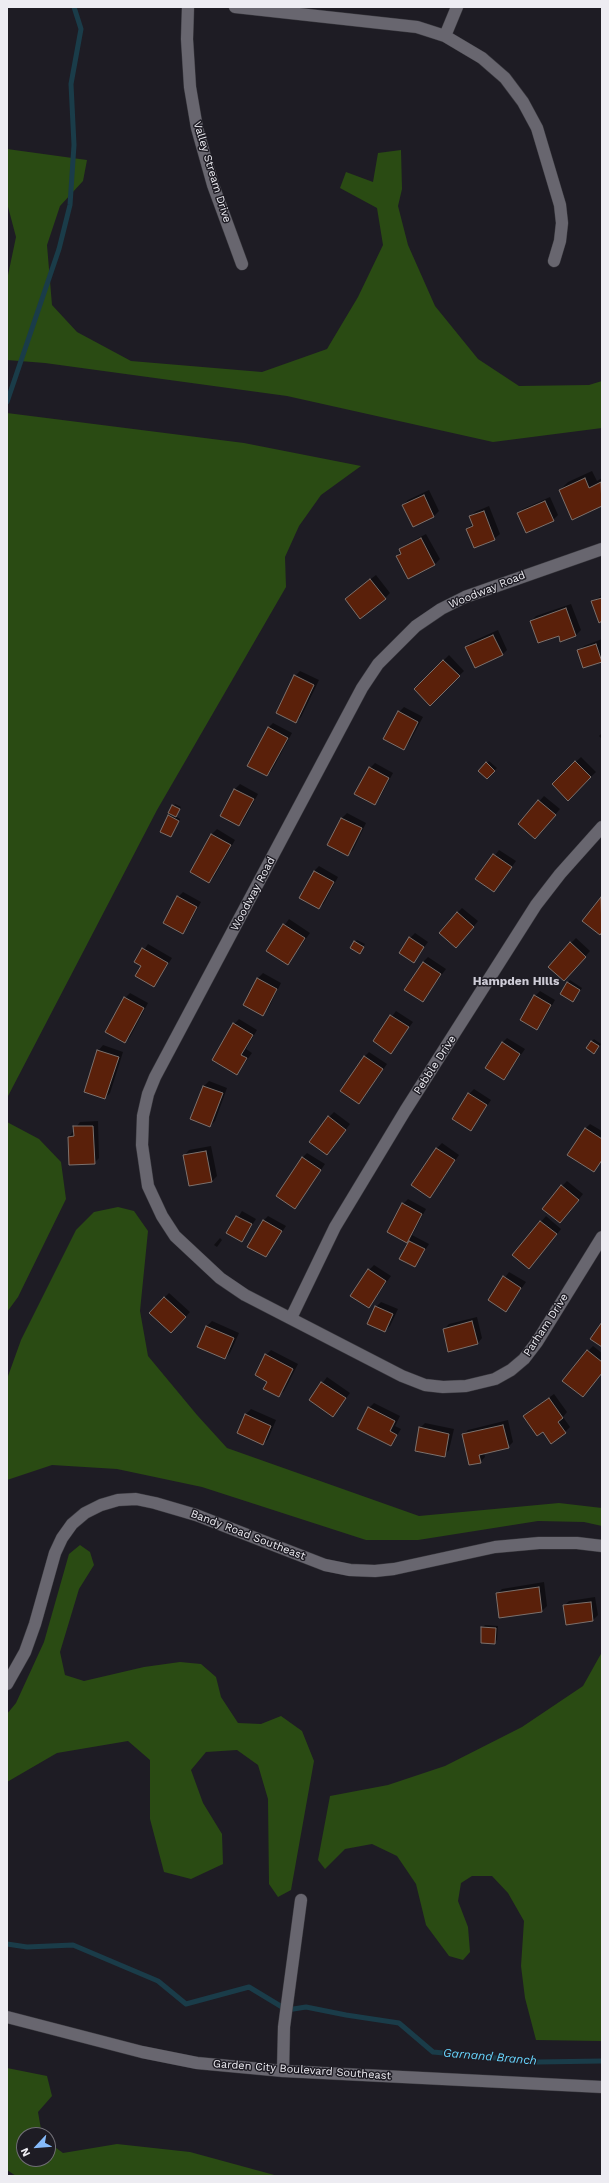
<!DOCTYPE html>
<style>
body{margin:0}
#map{position:relative;width:609px;height:2183px;overflow:hidden;background:#1e1c24;font-family:"Work Sans",sans-serif}
canvas{display:block}
.frame{position:absolute;inset:0;border:8px solid #edecf2;pointer-events:none}
.north{position:absolute;left:16px;top:2127px;width:40px;height:40px;box-sizing:border-box;background:#1e1c24;border:1px solid #716f76;border-radius:50%;rotate:244deg;font-size:11px;font-weight:700;line-height:16px;text-align:center;color:#edecf2}
.north::after{content:'';display:block;margin:auto;width:14px;height:18px;background:#86bbfb;clip-path:polygon(50% 0,100% 100%,50% 72%,0 100%)}
</style>
<div id="map">
<canvas width="609" height="2183"></canvas>
<div class="frame"></div>
<div class="north">N</div>
</div>
<script>
const g = document.querySelector('canvas').getContext('2d');
g.lineJoin = 'round';
function paint(path, color) {
  g.fillStyle = color;
  g.fill(path, 'evenodd');
}
function poly(rows) {
  const path = new Path2D();
  for (const r of rows) {
    path.moveTo(r[0], r[1]);
    for (let i = 2; i < r.length; i += 2) path.lineTo(r[i], r[i + 1]);
  }
  return path;
}
function trace(path, color, width, dash) {
  g.strokeStyle = color;
  g.lineWidth = width;
  g.lineCap = dash ? 'butt' : 'round';
  g.setLineDash(dash || []);
  g.stroke(path);
}
function label(font, color, halo, rows, align = 'center') {
  g.font = font + ' "Work Sans",sans-serif';
  g.lineWidth = 3;
  g.setLineDash([]);
  g.textBaseline = 'middle';
  g.strokeStyle = halo;
  g.fillStyle = color;
  for (const [text, x, y, turn = 0] of rows) {
    g.save();
    g.translate(x, y);
    g.rotate((+turn || 0) * Math.PI / 180);
    g.textAlign = isNaN(turn) ? turn : align;
    if (halo) g.strokeText(text, 0, 0);
    g.fillText(text, 0, 0);
    g.restore();
  }
}
const forest = poly([
 [7,149,87,160,83,181,60,206,47,245,52,305,77,332,131,361,262,372,327,349,358,297,383,245,377,208,340,188,346,172,373,182,378,153,401,150,402,189,398,206,408,245,435,306,478,359,519,386,589,385,602,381,602,428,493,442,287,396,45,363,7,360,7,280,16,237,7,203],
 [7,413,244,443,361,466,321,495,299,526,285,557,286,587,157,810,7,1098],
 [7,1122,39,1139,61,1162,66,1199,18,1297,7,1312],
 [118,1207,134,1211,148,1231,140,1311,148,1356,197,1415,227,1448,419,1516,559,1503,602,1508,602,1526,584,1522,538,1521,418,1540,366,1540,202,1487,117,1469,52,1465,7,1480,7,1379,21,1340,76,1230,94,1212],
 [80,1545,90,1552,94,1565,79,1589,60,1652,65,1675,84,1681,144,1667,180,1662,201,1664,216,1677,221,1697,238,1723,261,1724,281,1716,302,1731,314,1761,291,1890,278,1897,269,1884,268,1799,258,1765,237,1750,206,1752,191,1770,203,1803,222,1834,223,1864,191,1879,164,1872,150,1819,150,1760,128,1741,57,1753,7,1782,7,1714,16,1703,44,1642,69,1554],
 [602,1652,602,2041,536,2040,525,1998,521,1966,524,1921,508,1893,492,1876,472,1876,461,1883,458,1901,468,1927,470,1952,463,1960,449,1956,426,1925,416,1884,397,1856,372,1844,345,1849,325,1869,318,1860,330,1796,388,1785,445,1766,522,1727,583,1686],
 [7,2068,47,2076,52,2096,38,2112,42,2135,24,2135,24,2159,48,2159,48,2142,63,2153,117,2144,190,2152,278,2176,16,2176,7,2170]
]);
const shadow = poly([
 [592,471,597,481,602,478,602,505,573,518,560,490,568,482],
 [429,490,439,511,434,516,413,526,403,505,408,500],
 [550,497,558,515,553,520,518,514,523,509],
 [489,506,500,534,494,539,467,529,472,524,470,517,475,512],
 [426,534,440,559,435,564,409,578,397,556,405,545],
 [376,575,390,593,385,598,351,594],
 [602,595,602,620,593,602],
 [571,604,581,630,576,635,559,635,531,621,536,616],
 [498,630,507,650,502,655,466,648,471,642],
 [602,639,602,661,578,651,584,646],
 [449,655,464,671,430,704,415,689],
 [300,671,319,680,301,717,296,722,295,676],
 [404,707,423,717,409,743,404,748,399,712],
 [273,723,292,733,272,770,267,775,268,728],
 [602,733,602,739,599,736],
 [581,757,596,772,568,799,553,784],
 [489,761,497,768,487,778,480,771],
 [375,763,393,773,379,799,374,804,370,768],
 [240,784,258,794,244,820,239,825,221,815,235,789],
 [544,796,560,809,540,832,519,824],
 [175,804,181,807,175,816,180,819,170,836,168,816],
 [347,813,366,823,353,850,348,855,329,845,342,818],
 [217,829,235,840,214,877,209,882,191,871,212,834],
 [499,850,516,861,498,886,477,879],
 [319,866,338,877,324,903,319,908,314,871],
 [183,892,201,902,187,928,182,933,178,897],
 [602,897,602,931,600,933,584,921],
 [462,908,478,921,461,942,457,913],
 [289,919,310,933,288,964,267,950],
 [415,933,428,942,413,962,410,938],
 [576,938,590,951,569,975,571,943],
 [357,940,365,944,360,952,355,942],
 [148,944,172,958,154,986,142,966,136,962],
 [428,957,446,969,422,1001,423,962],
 [263,973,281,983,268,1009,263,1014,244,1004,258,978],
 [570,980,582,988,573,1001,568,983],
 [540,991,555,1000,542,1023,537,1029,535,996],
 [130,993,148,1003,130,1037,125,1042,125,998],
 [396,1011,413,1022,391,1052,374,1041],
 [239,1019,257,1030,246,1049,252,1053,237,1074,234,1024],
 [507,1038,525,1049,504,1079,502,1043],
 [594,1039,601,1044,594,1053,592,1041],
 [103,1045,123,1052,110,1093,105,1098,98,1051],
 [369,1052,387,1064,359,1103,364,1057],
 [209,1081,227,1088,215,1121,210,1126,191,1119,204,1086],
 [474,1089,491,1100,471,1130,469,1094],
 [334,1112,350,1124,327,1154,329,1117],
 [98,1121,99,1158,94,1163,69,1137,80,1122],
 [590,1124,602,1131,602,1161,594,1171,585,1129],
 [442,1143,459,1155,430,1197,437,1148],
 [211,1146,217,1176,212,1181,184,1156,189,1150],
 [307,1153,325,1164,295,1208,302,1158],
 [567,1181,583,1194,565,1217,562,1186],
 [408,1199,426,1209,412,1235,429,1244,415,1266,409,1243,388,1232,403,1204],
 [242,1211,256,1219,242,1241,228,1233],
 [268,1216,286,1226,266,1256,263,1221],
 [546,1216,561,1229,534,1263,513,1255],
 [220,1238,222,1240,217,1247,214,1245],
 [374,1265,391,1276,369,1307,369,1270],
 [509,1272,526,1282,506,1310,489,1299],
 [169,1293,190,1312,176,1327,164,1298],
 [381,1302,398,1309,390,1326,385,1331,376,1307],
 [477,1317,482,1338,477,1344,444,1329,449,1324],
 [212,1321,239,1333,230,1353,225,1358,198,1347,207,1326],
 [593,1346,602,1353,602,1373,587,1391,588,1351],
 [271,1350,298,1364,284,1391,279,1396,268,1381,266,1355],
 [327,1377,350,1393,333,1416,310,1400],
 [554,1394,567,1412,563,1417,570,1427,565,1432,543,1431,524,1416],
 [374,1403,400,1416,395,1426,401,1429,391,1445,369,1408],
 [251,1409,276,1420,268,1439,263,1444,238,1432,246,1414],
 [508,1420,513,1442,508,1447,484,1453,485,1457,480,1462,463,1435,468,1430],
 [425,1423,454,1429,449,1450,444,1455,420,1428],
 [544,1582,547,1606,542,1611,500,1617,497,1594,502,1589],
 [595,1597,598,1615,593,1620,564,1606,569,1601],
 [485,1625,498,1626,497,1640,495,1642,482,1628]
]);
const stream = poly([
 [7,402,59,249,70,205,74,145,71,84,81,29,74,7],
 [7,1944,27,1947,73,1945,158,1981,186,2004,249,1987,287,2010,306,2007,346,2015,399,2023,433,2052,538,2062,602,2061]
]);
const building = poly([
 [585,478,589,488,601,482,602,506,572,520,559,490,585,478],
 [424,495,434,517,413,527,402,505,424,495],
 [545,501,554,521,526,533,517,513,545,501],
 [484,511,495,540,474,548,466,529,473,526,469,516,484,511],
 [421,538,435,565,408,579,396,556,401,554,399,549,421,538],
 [370,579,386,599,360,619,345,599,370,579],
 [602,598,602,621,599,623,591,601,602,598],
 [566,608,576,636,560,642,559,636,538,643,530,621,566,608],
 [493,635,503,655,475,668,465,647,493,635],
 [596,644,602,662,583,668,577,650,596,644],
 [443,660,460,676,430,706,414,689,443,660],
 [294,675,314,685,296,723,276,713,294,675],
 [398,711,418,722,404,750,383,739,398,711],
 [268,727,288,738,267,776,247,766,268,727],
 [575,761,591,777,568,801,552,784,575,761],
 [486,762,495,771,487,779,478,771,486,762],
 [369,767,389,778,375,805,354,794,369,767],
 [234,789,254,799,239,826,220,816,234,789],
 [538,800,556,815,535,839,518,824,538,800],
 [172,805,180,809,176,817,168,813,172,805],
 [168,815,179,821,171,837,160,832,168,815],
 [341,818,362,828,348,856,327,845,341,818],
 [211,834,231,845,209,883,190,872,211,834],
 [493,854,512,867,494,892,475,879,493,854],
 [314,871,334,882,319,909,299,898,314,871],
 [177,896,197,907,183,934,163,923,177,896],
 [601,897,602,932,600,935,582,921,601,897],
 [457,912,474,927,456,948,439,933,457,912],
 [283,924,305,938,288,965,266,951,283,924],
 [409,937,424,947,414,963,399,953,409,937],
 [354,941,364,947,360,954,350,948,354,941],
 [570,942,586,957,564,981,548,967,570,942],
 [142,948,168,963,154,987,135,976,141,966,134,962,142,948],
 [423,962,441,974,423,1002,404,990,423,962],
 [257,978,277,989,263,1016,243,1005,257,978],
 [567,982,580,990,573,1002,560,994,567,982],
 [534,995,551,1005,537,1030,520,1020,534,995],
 [124,997,144,1008,125,1043,105,1032,124,997],
 [390,1015,409,1027,391,1054,373,1041,390,1015],
 [233,1023,253,1035,241,1055,247,1058,237,1075,212,1060,233,1023],
 [591,1041,599,1046,594,1054,586,1048,591,1041],
 [502,1042,520,1054,504,1080,485,1068,502,1042],
 [97,1050,119,1057,105,1099,84,1092,97,1050],
 [364,1056,383,1069,359,1104,340,1091,364,1056],
 [203,1086,223,1093,210,1127,190,1119,203,1086],
 [468,1093,487,1105,471,1131,452,1119,468,1093],
 [328,1116,346,1130,327,1155,309,1142,328,1116],
 [73,1126,93,1126,95,1164,69,1165,68,1137,74,1136,73,1126],
 [585,1128,602,1139,602,1160,594,1172,567,1155,585,1128],
 [436,1148,455,1160,430,1198,411,1185,436,1148],
 [206,1151,212,1182,189,1186,183,1155,206,1151],
 [302,1157,321,1170,295,1209,276,1196,302,1157],
 [561,1185,579,1200,560,1223,542,1209,561,1185],
 [402,1203,422,1214,407,1243,387,1232,402,1203],
 [236,1216,252,1224,242,1242,226,1233,236,1216],
 [263,1220,282,1231,266,1257,247,1247,263,1220],
 [540,1221,557,1234,529,1269,512,1255,540,1221],
 [409,1241,425,1249,415,1267,399,1259,409,1241],
 [368,1269,386,1281,369,1308,350,1296,368,1269],
 [503,1276,521,1288,506,1312,488,1300,503,1276],
 [164,1297,186,1317,171,1333,149,1313,164,1297],
 [375,1306,393,1314,385,1332,367,1324,375,1306],
 [472,1321,478,1344,448,1352,443,1329,472,1321],
 [602,1322,602,1347,590,1339,602,1322],
 [206,1326,234,1338,225,1359,197,1347,206,1326],
 [587,1350,602,1362,602,1373,583,1397,562,1381,587,1350],
 [265,1354,293,1369,279,1397,263,1389,267,1382,255,1375,265,1354],
 [321,1382,346,1398,333,1417,309,1400,321,1382],
 [549,1398,563,1418,558,1422,566,1433,551,1444,543,1432,537,1436,523,1416,549,1398],
 [368,1407,395,1421,390,1431,397,1435,391,1446,357,1429,368,1407],
 [245,1414,271,1426,263,1445,237,1433,245,1414],
 [503,1425,509,1448,479,1455,481,1463,469,1465,462,1434,503,1425],
 [419,1427,449,1434,445,1457,415,1451,419,1427],
 [539,1587,542,1612,499,1618,496,1593,539,1587],
 [591,1602,593,1621,566,1625,563,1605,591,1602],
 [481,1627,496,1628,495,1644,481,1643,481,1627]
]);
const street = poly([
 [188,7,187,39,190,87,197,128,213,185,242,264],
 [235,7,417,27,445,36,482,58,505,78,523,102,537,128,560,205,562,223,560,241,554,261],
 [445,36,457,7],
 [602,549,465,597,441,609,416,626,378,664,362,688,155,1077,148,1094,143,1116,142,1145,148,1186,162,1216,175,1236,220,1278,245,1295,402,1376,425,1385,443,1387,466,1386,495,1379,511,1370,524,1359,537,1342,602,1237],
 [291,1318,335,1227,405,1111,536,905,560,874,602,827],
 [283,2071,284,2027,301,1900]
]);
const secondary = poly([
 [7,1684,25,1652,35,1624,55,1553,62,1538,72,1524,85,1513,101,1505,118,1500,136,1499,155,1503,196,1515,325,1565,350,1570,375,1571,394,1569,495,1547,539,1543,577,1543,602,1546],
 [7,2017,142,2052,197,2063,283,2071,602,2087]
]);
const streetNames = [
 ["Valley Stream Drive",212,172,73],
 ["Woodway Road",487,590,-22],
 ["Woodway Road",253,894,-62],
 ["Pebble Drive",435,1065,-57],
 ["Parham Drive",546,1325,-57],
 ["Bandy Road Southeast",248,1535,21],
 ["Garden City Boulevard Southeast",302,2070,4]
];
const neighbourhoodNames = [
 ["Hampden Hills",516,981]
];
const waterNames = [
 ["Garnand Branch",490,2057,5]
];
paint(forest, '#2a4b13');
paint(shadow, '#0007');
trace(stream, '#1a3c49', 5);
paint(building, '#5a200a');
trace(building, '#7c716d', 1);
trace(street, '#3a393f', 13);
trace(secondary, '#3a393f', 13);
trace(street, '#68666f', 12);
trace(secondary, '#68666f', 12);
label('11px', '#edecf2', '#1e1c24', streetNames);
label('bold 12px', '#ceccd7', '#1e1c24', neighbourhoodNames);
label('italic 12px', '#67d5fe', '#1e1c24', waterNames);
</script>
